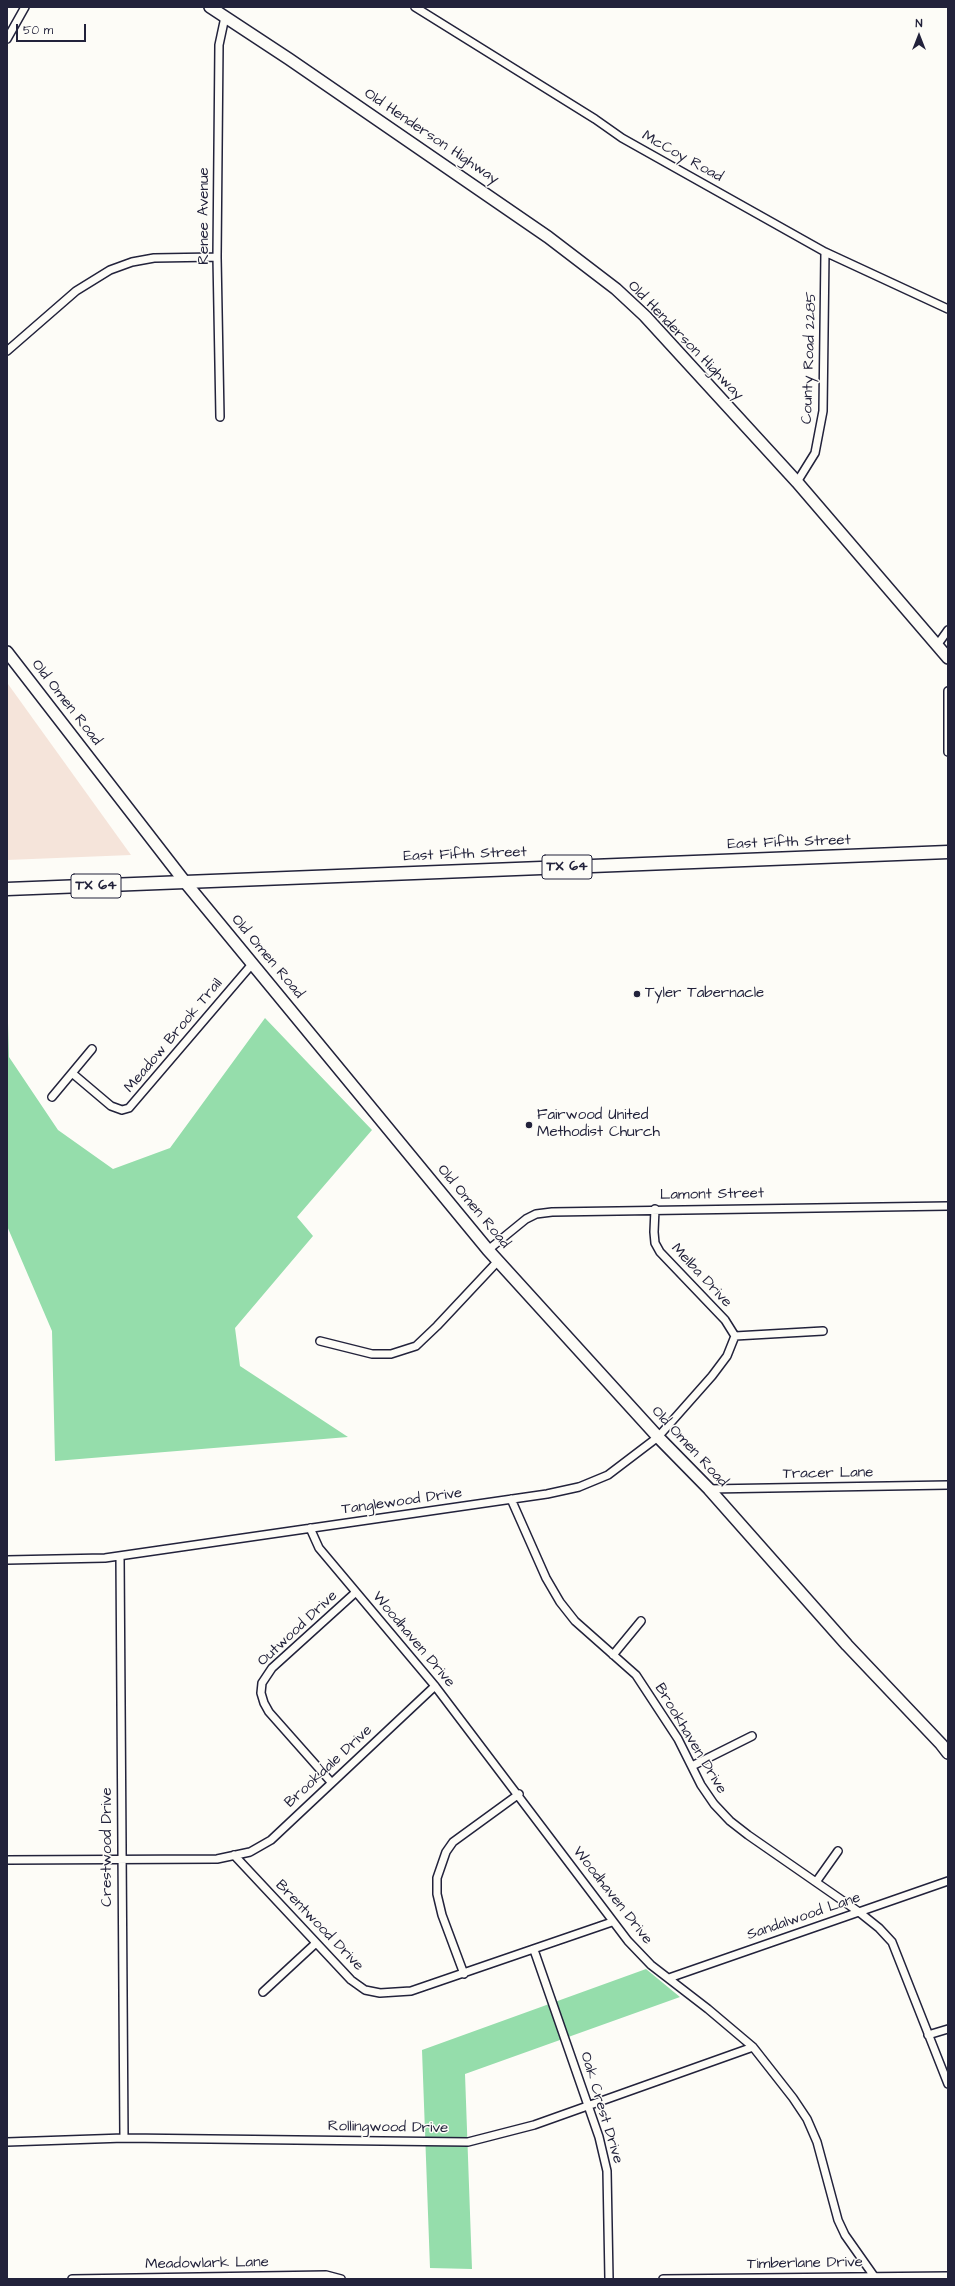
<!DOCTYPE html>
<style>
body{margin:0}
#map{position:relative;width:955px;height:2286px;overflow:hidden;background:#fdfcf7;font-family:"Architects Daughter",sans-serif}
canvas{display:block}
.frame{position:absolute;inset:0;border:8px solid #22223b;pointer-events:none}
.north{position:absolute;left:899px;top:16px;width:40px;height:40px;-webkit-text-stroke:3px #fdfcf7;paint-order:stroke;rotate:0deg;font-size:11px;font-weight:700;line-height:16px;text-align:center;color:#22223b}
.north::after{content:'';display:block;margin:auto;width:14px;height:18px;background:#22223b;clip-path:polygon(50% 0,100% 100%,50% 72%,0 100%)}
.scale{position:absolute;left:16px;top:24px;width:70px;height:18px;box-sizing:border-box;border:2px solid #22223b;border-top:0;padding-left:5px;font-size:12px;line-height:14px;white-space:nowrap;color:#22223b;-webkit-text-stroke:3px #fdfcf7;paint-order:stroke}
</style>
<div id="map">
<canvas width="955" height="2286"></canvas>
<div class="frame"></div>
<div class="north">N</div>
<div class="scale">50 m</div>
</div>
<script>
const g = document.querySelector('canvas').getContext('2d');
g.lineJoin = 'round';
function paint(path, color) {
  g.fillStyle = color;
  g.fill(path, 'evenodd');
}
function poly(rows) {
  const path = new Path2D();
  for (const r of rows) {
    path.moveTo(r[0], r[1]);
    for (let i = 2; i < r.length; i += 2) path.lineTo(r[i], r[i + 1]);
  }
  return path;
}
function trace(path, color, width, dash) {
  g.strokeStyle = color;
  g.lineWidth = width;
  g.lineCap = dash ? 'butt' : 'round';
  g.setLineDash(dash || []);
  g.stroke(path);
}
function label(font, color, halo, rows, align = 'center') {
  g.font = font + ' "Architects Daughter",sans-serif';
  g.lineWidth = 3;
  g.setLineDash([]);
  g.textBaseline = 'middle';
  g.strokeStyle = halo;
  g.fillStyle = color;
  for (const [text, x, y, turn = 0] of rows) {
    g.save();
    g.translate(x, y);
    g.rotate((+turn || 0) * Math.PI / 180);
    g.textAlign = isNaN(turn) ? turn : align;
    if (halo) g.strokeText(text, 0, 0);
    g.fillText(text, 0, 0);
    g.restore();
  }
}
const built = poly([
 [7,684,8,684,131,855,7,860]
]);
const green = poly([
 [7,989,9,1057,58,1130,113,1169,170,1148,265,1018,372,1130,297,1217,313,1236,235,1328,240,1366,348,1437,55,1461,52,1331,7,1226],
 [646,1969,680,1997,465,2074,472,2269,430,2268,422,2050]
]);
const street = poly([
 [415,7,595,119,622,138,825,252,948,309],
 [7,39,25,7],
 [7,351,76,291,110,270,132,262,154,258,217,257],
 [220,417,217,257,219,45,225,17],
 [797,482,815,453,823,411,825,252],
 [938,644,948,630],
 [948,691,948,752],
 [72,1073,111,1106,122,1110,129,1108,253,963],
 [52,1097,92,1049],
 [655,1209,654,1232,655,1243,660,1252,725,1320,735,1336],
 [488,1250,526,1219,536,1214,552,1212,948,1206],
 [735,1336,823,1331],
 [320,1341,372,1354,391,1354,416,1346,437,1326,498,1261],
 [709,1489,948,1485],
 [511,1499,546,1578,560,1602,575,1621,636,1675,678,1739,701,1785,714,1804,730,1821,748,1835,859,1912,879,1928,892,1942,948,2084],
 [310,1528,319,1548,435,1686,628,1941,651,1965,708,2009,753,2047,793,2098,807,2119,817,2142,838,2220,845,2235,876,2279],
 [120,1556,124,2138],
 [7,1560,105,1558,547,1494,579,1487,608,1475,658,1437,712,1376,727,1356,735,1336],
 [613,1655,641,1621],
 [692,1766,752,1736],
 [331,1782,269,1712,264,1703,261,1693,262,1683,272,1668,356,1592],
 [234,1855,351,1980,365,1990,380,1993,411,1991,612,1922],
 [7,1860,217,1859,250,1852,271,1840,435,1686],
 [816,1882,838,1851],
 [534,1950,599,2137,607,2171,609,2279],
 [464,1974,442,1915,437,1894,437,1878,446,1852,453,1842,519,1794],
 [669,1978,948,1881],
 [263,1992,316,1943],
 [928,2035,948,2029],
 [7,2142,124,2138,468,2142,534,2125,753,2047],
 [72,2279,326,2275,341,2279],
 [663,2279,948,2276]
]);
const secondary = poly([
 [210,7,289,59,548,237,616,289,645,316,797,482,948,658],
 [7,652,185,882,488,1250,658,1437,709,1489,847,1645,941,1744,948,1753]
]);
const primary = poly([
 [7,889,948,852]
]);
const markers = [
 [637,994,4,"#22223b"],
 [529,1125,4,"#22223b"]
];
const shields = [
 [567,867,50],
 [96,886,50]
];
const shieldNames = [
 ["TX 64",567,867],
 ["TX 64",96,886]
];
const streetNames = [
 ["Old Henderson Highway",431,137,34],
 ["McCoy Road",682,157,29],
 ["Renee Avenue",205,216,-90],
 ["Old Henderson Highway",685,341,46],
 ["County Road 2285",810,358,-88],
 ["Old Omen Road",66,703,52],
 ["East Fifth Street",789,843,-2],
 ["East Fifth Street",465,855,-2],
 ["Old Omen Road",267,957,50],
 ["Meadow Brook Trail",174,1036,-50],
 ["Lamont Street",712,1195,-1],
 ["Old Omen Road",473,1207,50],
 ["Melba Drive",701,1276,47],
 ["Old Omen Road",689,1447,47],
 ["Tracer Lane",828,1474,-1],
 ["Tanglewood Drive",402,1502,-8],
 ["Outwood Drive",298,1629,-43],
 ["Woodhaven Drive",413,1640,50],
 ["Brookhaven Drive",690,1739,59],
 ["Brookdale Drive",329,1767,-43],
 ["Crestwood Drive",108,1847,-90],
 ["Woodhaven Drive",612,1896,52],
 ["Sandalwood Lane",804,1917,-19],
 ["Brentwood Drive",319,1926,46],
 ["Oak Crest Drive",601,2108,73],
 ["Rollingwood Drive",388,2128,1],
 ["Meadowlark Lane",207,2264,-1],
 ["Timberlane Drive",805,2264,-1]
];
const poiNames = [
 ["Tyler Tabernacle",645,994],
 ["Fairwood United",537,1116],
 ["Methodist Church",537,1133]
];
paint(built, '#f5e4da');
paint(green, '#95ddab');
trace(street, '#22223b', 10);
trace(secondary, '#22223b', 14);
trace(primary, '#22223b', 15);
trace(street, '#fdfcf7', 7);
trace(secondary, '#fdfcf7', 11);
trace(primary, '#fdfcf7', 12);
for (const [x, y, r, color] of markers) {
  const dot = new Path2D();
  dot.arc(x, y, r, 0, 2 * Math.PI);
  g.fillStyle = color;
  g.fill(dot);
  trace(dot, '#fdfcf7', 1.5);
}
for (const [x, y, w] of shields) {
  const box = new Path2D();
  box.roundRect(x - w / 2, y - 12, w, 24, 3);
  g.fillStyle = '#fdfcf7';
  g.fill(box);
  trace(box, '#22223b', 1);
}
label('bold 14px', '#22223b', null, shieldNames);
label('15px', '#22223b', '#fdfcf7', streetNames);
label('15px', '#22223b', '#fdfcf7', poiNames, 'left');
</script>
